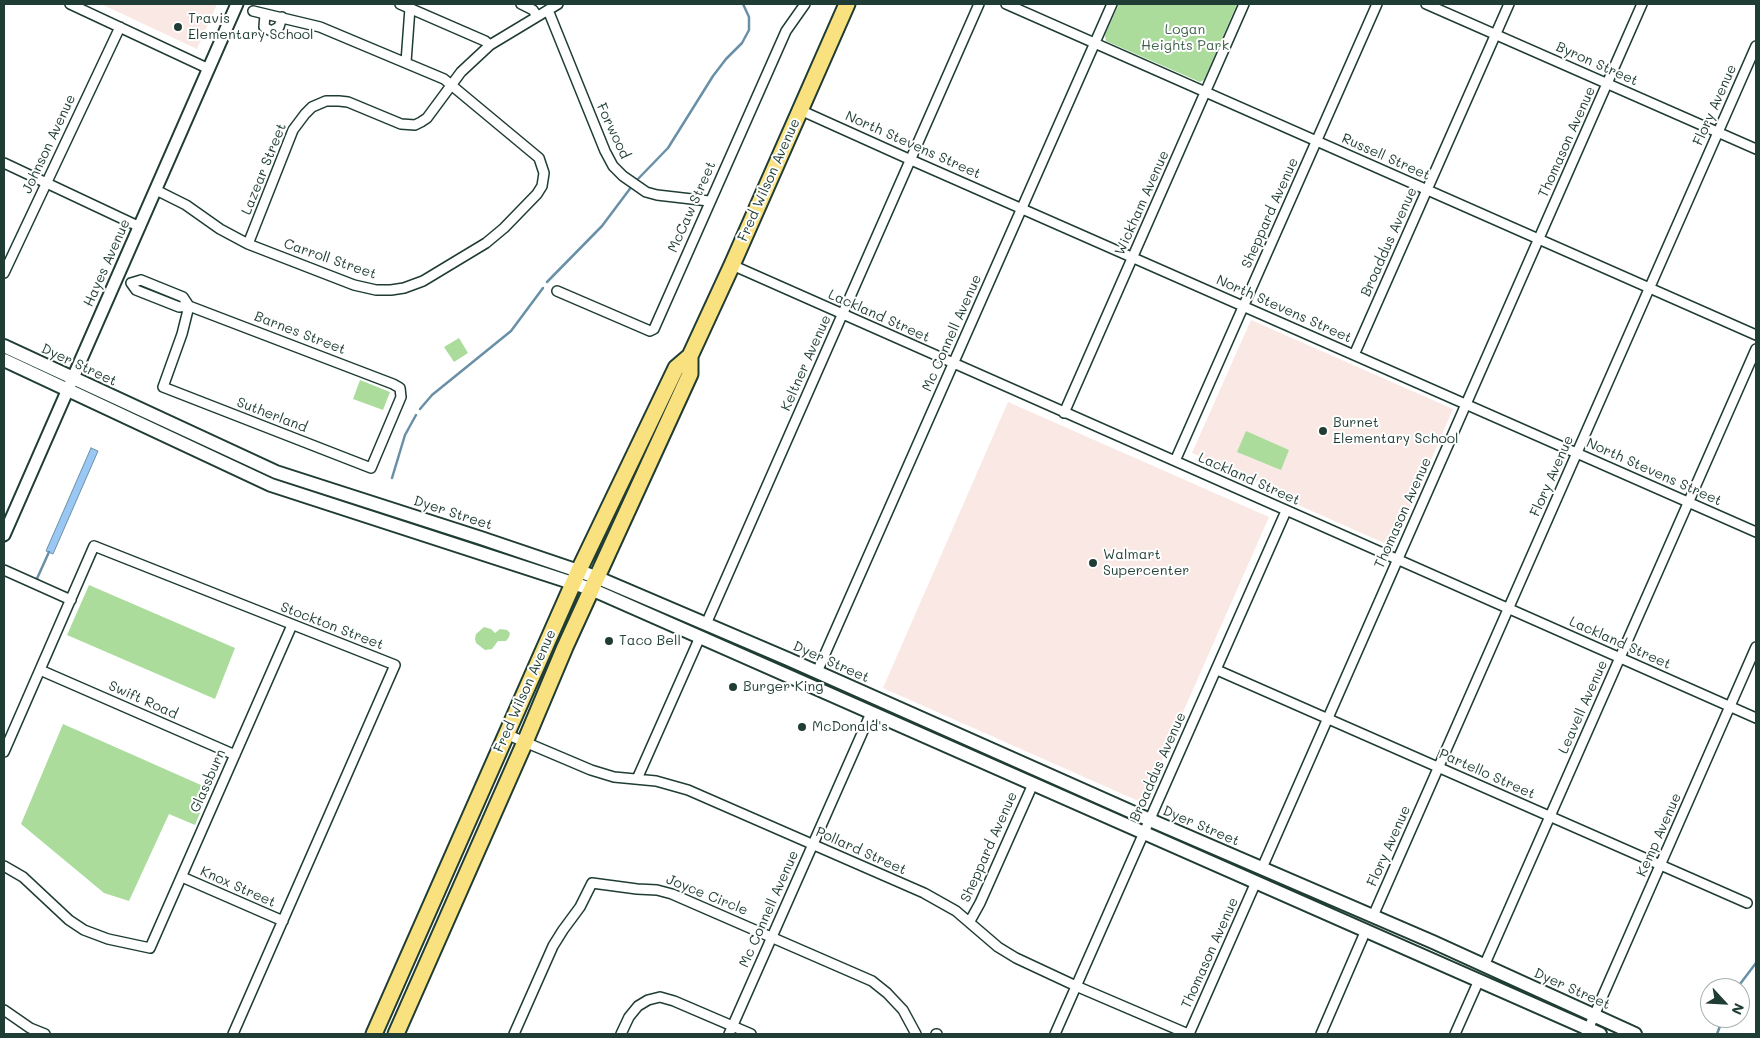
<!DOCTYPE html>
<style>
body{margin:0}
#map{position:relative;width:1760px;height:1038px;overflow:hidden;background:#fff;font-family:Mali,sans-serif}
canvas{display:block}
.frame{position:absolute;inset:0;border:5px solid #1f3d34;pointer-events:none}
.north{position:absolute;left:1700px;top:978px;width:50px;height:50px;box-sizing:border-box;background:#fff;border:1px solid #a5b1ae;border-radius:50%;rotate:115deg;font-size:14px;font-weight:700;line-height:20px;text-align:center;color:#1f3d34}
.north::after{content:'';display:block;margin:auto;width:18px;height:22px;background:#1f3d34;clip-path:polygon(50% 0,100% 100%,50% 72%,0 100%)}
</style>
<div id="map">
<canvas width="1760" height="1038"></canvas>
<div class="frame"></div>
<div class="north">N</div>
</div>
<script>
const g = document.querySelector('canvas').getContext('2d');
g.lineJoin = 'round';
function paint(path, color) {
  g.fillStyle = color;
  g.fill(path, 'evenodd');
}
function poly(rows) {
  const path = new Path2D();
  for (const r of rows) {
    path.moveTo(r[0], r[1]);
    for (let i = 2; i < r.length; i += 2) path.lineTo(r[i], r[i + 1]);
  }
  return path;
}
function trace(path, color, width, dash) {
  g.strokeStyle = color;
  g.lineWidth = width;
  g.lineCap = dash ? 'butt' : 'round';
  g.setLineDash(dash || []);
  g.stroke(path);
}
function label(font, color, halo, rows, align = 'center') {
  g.font = font + ' Mali,sans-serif';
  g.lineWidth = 4;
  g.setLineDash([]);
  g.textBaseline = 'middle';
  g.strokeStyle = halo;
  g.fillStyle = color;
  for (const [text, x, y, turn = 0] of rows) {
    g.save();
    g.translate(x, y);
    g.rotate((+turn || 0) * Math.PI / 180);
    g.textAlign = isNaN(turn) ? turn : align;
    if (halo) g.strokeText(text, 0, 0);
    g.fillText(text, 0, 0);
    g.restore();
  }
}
const built = poly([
 [101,4,217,4,197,49],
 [1251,320,1453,409,1394,545,1391,546,1296,504,1294,497,1192,453],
 [1008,402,1269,517,1143,803,883,688]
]);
const green = poly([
 [1119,4,1237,4,1204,80,1200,82,1106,41,1105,35],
 [459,338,468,353,454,362,444,347],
 [360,380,390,392,383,410,353,399],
 [1246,431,1289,450,1281,470,1237,452],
 [89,585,235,648,215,699,67,635],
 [484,627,491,629,495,633,500,629,507,630,510,633,509,637,506,641,498,641,492,649,485,650,476,643,475,639,476,634],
 [63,724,210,789,195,825,169,814,129,901,104,893,21,824]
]);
const water = poly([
 [91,448,98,451,53,554,46,551,91,448]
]);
const stream = poly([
 [636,181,668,148,713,76,726,59,742,43,749,30,749,17,743,4],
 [547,282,602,226,632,186],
 [420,409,432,395,511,331,543,288],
 [392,478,405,435,416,415],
 [35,583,49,552],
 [1737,988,1756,963],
 [1717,1034,1723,1018]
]);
const minor = poly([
 [70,4,209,69],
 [400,4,485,41,490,45],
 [521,4,533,10,537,16],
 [1006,4,1756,335],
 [1426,4,1756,149],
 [548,10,605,151,613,166,623,176,646,192,657,195,709,201],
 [265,14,264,27,271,31,279,27,282,17],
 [406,62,410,8],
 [800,110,911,160,1756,532],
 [4,163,140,227],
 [156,190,186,205,220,229,248,244,354,285,376,290,391,290,404,288,423,281,486,243,504,228,537,194,542,186,544,173,539,158,444,79,320,27,253,11],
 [248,244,293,130,305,114,312,107,326,101,339,101,348,102,401,124,415,125,421,122,427,118,461,72,490,45,558,4],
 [732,265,1756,718],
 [4,273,120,27],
 [141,280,183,297,189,306,179,307,136,290,131,283,141,280],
 [557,291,650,331,654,329,786,31,805,4],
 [189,306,393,384,400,388,401,397,371,468,163,387,182,334,189,306],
 [1354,355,1509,4],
 [1064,413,1244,4],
 [1175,461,1377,4],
 [4,570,71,600],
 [706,624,979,4],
 [40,670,235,755],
 [1217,670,1747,903],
 [817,672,1112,4],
 [506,734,591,770,614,777,656,781,688,790,924,893,956,911,998,947,1016,958,1076,986,1188,1034],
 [4,752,94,546,395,665,233,1034],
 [637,779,700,637],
 [4,866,23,877,69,920,84,930,108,939,150,948,292,625],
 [1262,868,1642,4],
 [182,877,283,921],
 [1373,916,1756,46],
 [970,921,980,903,1033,784],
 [1484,966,1756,349],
 [4,1010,30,1028,45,1034],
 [514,1034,553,946,563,930,580,907,592,883,637,889,657,890,672,894,872,981,887,993,903,1010,916,1034],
 [621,1034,629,1017,638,1006,648,1000,660,997,674,1001,751,1034],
 [729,1034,871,713],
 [936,1034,937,1034],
 [1055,1034,1286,511],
 [1189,1034,1256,882],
 [1321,1034,1366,930],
 [1455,1034,1479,980],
 [1586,1034,1756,647]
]);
const tertiary = poly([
 [4,535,237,4]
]);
const secondary = poly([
 [4,346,276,472,481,538,596,577,788,659,1150,820,1433,942,1635,1034],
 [4,360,271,485,591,589,1600,1034]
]);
const primary = poly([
 [374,1034,579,570,676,368,690,356,732,265,847,4],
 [396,1034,525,742,565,647,690,374,690,356]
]);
const markers = [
 [178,27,5,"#1f3d34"],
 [1323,431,5,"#1f3d34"],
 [1093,563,5,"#1f3d34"],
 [609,641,5,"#1f3d34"],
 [733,687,5,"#1f3d34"],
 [802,727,5,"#1f3d34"]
];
const poiNames = [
 ["Travis",188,19],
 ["Elementary School",188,35],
 ["Burnet",1333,423],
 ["Elementary School",1333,439],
 ["Walmart",1103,555],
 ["Supercenter",1103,571],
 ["Taco Bell",619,641],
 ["Burger King",743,687],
 ["McDonald's",812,727]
];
const parkNames = [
 ["Logan",1185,30],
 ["Heights Park",1185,46]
];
const streetNames = [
 ["Byron Street",1597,64,24],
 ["Flory Avenue",1715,105,-66],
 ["Forwood",613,131,65],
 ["Thomason Avenue",1567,142,-66],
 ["Johnson Avenue",49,144,-65],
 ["North Stevens Street",913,145,24],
 ["Russell Street",1386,157,24],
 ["Lazear Street",264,169,-68],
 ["Fred Wilson Avenue",769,180,-66],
 ["Wickham Avenue",1142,203,-66],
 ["McCaw Street",692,207,-66],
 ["Sheppard Avenue",1270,213,-66],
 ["Broaddus Avenue",1389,242,-66],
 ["Carroll Street",330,259,19],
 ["Hayes Avenue",107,263,-66],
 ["North Stevens Street",1284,309,24],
 ["Lackland Street",879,316,24],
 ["Barnes Street",300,333,21],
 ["Mc Connell Avenue",952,333,-66],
 ["Keltner Avenue",806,363,-66],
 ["Dyer Street",79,365,25],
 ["Sutherland",272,415,21],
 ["North Stevens Street",1654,472,24],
 ["Flory Avenue",1552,476,-66],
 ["Lackland Street",1249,479,24],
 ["Dyer Street",453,513,18],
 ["Thomason Avenue",1403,513,-66],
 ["Stockton Street",332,626,21],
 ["Lackland Street",1620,643,24],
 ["Dyer Street",831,662,24],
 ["Fred Wilson Avenue",525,691,-66],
 ["Swift Road",143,700,24],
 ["Leavell Avenue",1583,707,-66],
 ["Broaddus Avenue",1158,767,-66],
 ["Partello Street",1487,774,24],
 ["Glassburn",208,781,-66],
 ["Dyer Street",1201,826,23],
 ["Kemp Avenue",1659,835,-66],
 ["Flory Avenue",1389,846,-66],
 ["Sheppard Avenue",989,847,-66],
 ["Pollard Street",861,851,24],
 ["Knox Street",238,887,24],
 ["Joyce Circle",707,895,22],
 ["Mc Connell Avenue",769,909,-66],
 ["Thomason Avenue",1210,953,-66],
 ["Dyer Street",1572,989,24]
];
paint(built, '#f9e8e3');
paint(green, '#abdc9c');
paint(water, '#9ac7f4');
trace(water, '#6990a7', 1);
trace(stream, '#6990a7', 2.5);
trace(minor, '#1f3d34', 12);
trace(tertiary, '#1f3d34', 15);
trace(secondary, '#1f3d34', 16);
trace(primary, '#1f3d34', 19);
trace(minor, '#fff', 9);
trace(tertiary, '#fff', 11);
trace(secondary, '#fff', 12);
trace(primary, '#fae180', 15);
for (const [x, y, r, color] of markers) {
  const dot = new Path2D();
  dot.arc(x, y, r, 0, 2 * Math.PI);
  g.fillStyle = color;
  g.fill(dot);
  trace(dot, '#fff', 2);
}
label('14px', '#1f3d34', '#fff', poiNames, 'left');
label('14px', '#42654e', '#fff', parkNames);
label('14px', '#1f3d34', '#fff', streetNames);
</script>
